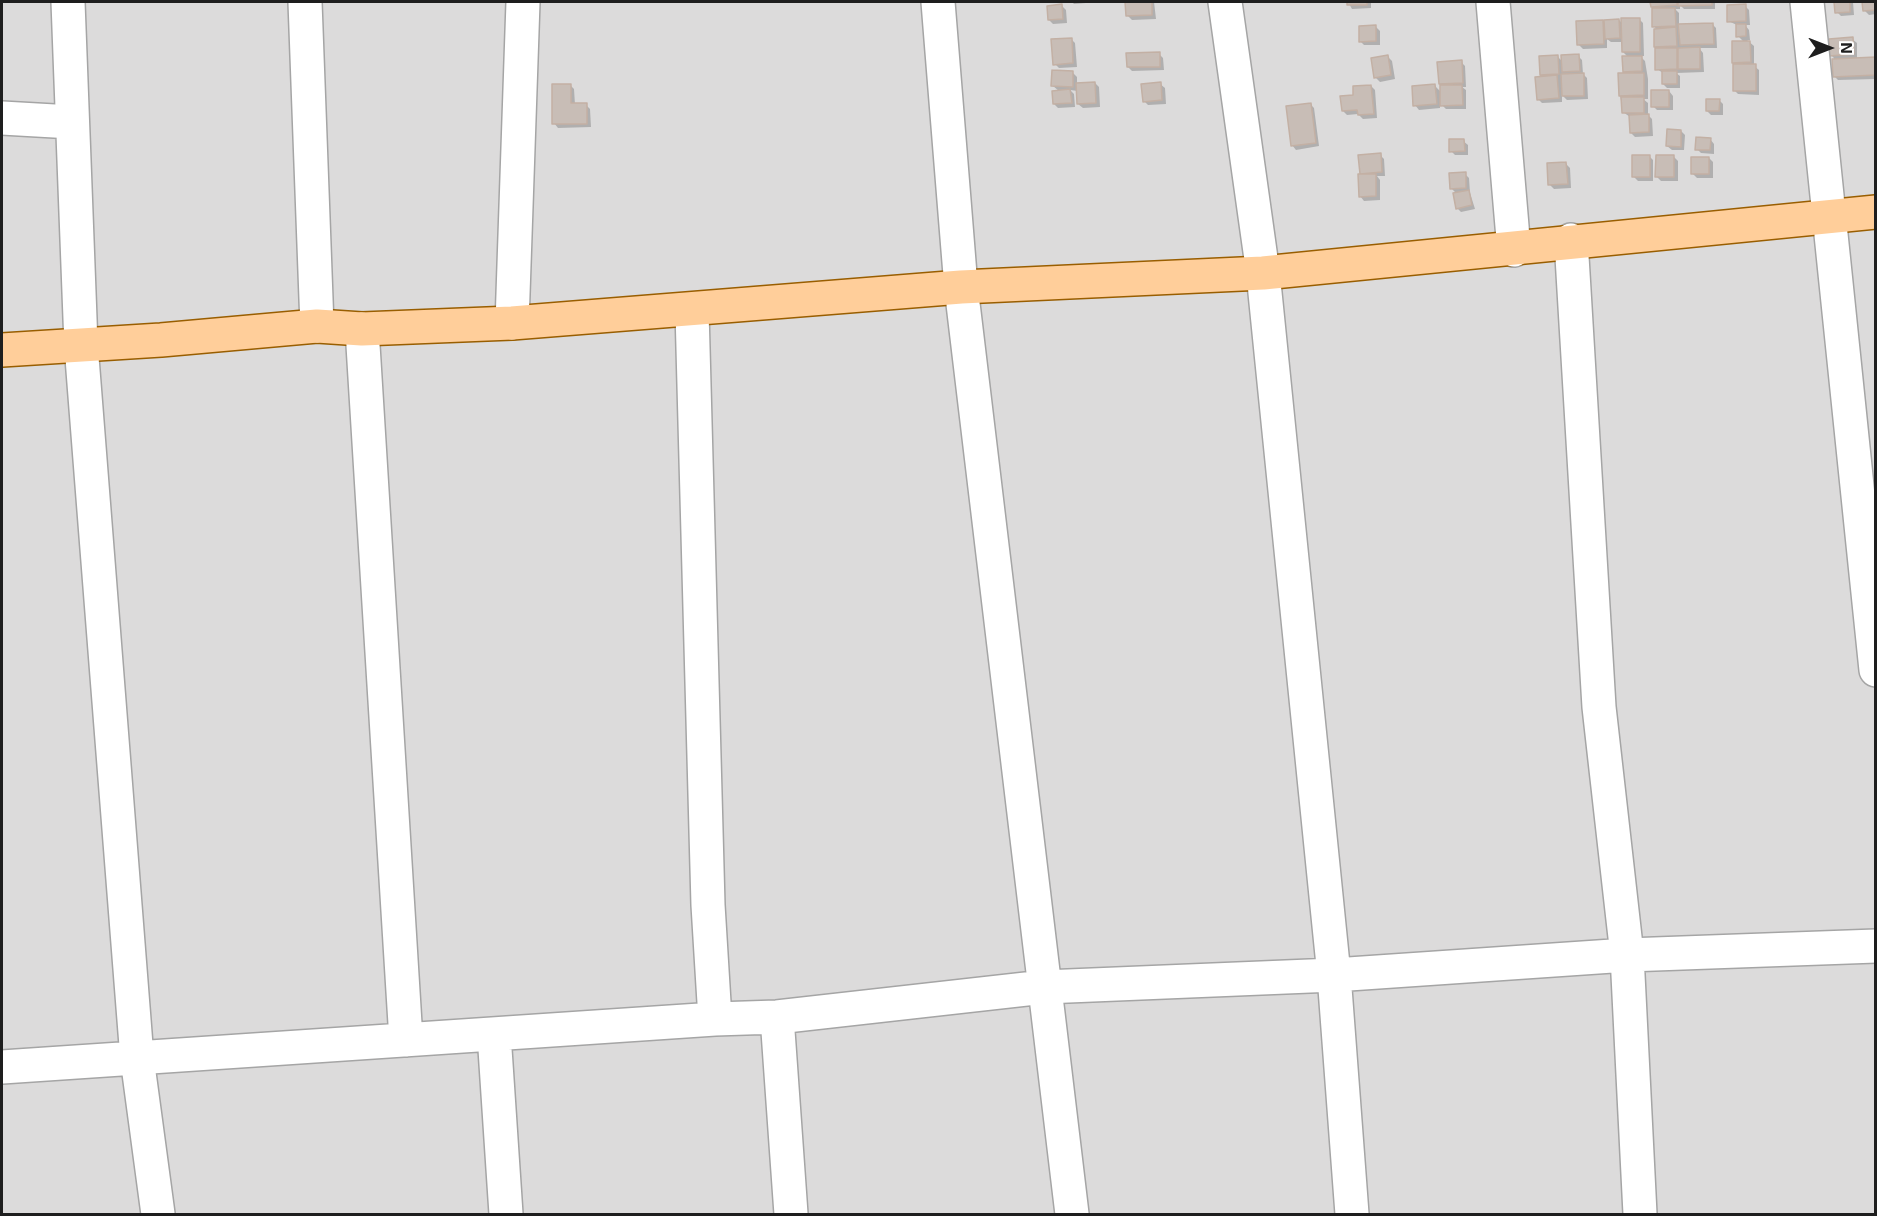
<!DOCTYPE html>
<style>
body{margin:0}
#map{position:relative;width:1877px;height:1216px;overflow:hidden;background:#f0ebe3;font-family:"Exo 2",sans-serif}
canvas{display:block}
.frame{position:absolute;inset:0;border:3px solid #1e1e1e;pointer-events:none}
.north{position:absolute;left:1799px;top:18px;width:60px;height:60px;-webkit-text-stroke:4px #fff;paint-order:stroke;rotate:90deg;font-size:16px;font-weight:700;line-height:24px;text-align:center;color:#1e1e1e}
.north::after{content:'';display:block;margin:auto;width:21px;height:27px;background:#1e1e1e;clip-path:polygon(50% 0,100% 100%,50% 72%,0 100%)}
</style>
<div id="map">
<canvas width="1877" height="1216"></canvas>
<div class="frame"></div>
<div class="north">N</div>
</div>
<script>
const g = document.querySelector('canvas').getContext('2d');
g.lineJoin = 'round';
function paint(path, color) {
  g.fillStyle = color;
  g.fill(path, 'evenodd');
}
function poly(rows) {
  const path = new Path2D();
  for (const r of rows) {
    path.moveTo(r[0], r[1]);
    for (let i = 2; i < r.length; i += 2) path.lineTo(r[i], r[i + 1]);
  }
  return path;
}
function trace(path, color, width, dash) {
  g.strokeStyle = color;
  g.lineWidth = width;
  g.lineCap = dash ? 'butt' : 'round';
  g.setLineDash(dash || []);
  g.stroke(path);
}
const residential = poly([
 [2,2,1875,2,1875,1214,2,1214]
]);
const shadow = poly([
 [1072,2,1086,2,1086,3,1074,4],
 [1127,2,1154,2,1156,19,1132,20,1128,16],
 [1348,2,1371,2,1371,8,1352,9],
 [1652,2,1715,2,1715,9,1684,9,1680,5,1680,9,1675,9,1679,13,1679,25,1712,24,1716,28,1717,48,1699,48,1703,53,1704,72,1676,73,1680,76,1680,88,1667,88,1663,84,1663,73,1657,69,1655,30,1657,30,1654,26],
 [1836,2,1853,2,1854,15,1841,16,1837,12],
 [1864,2,1876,2,1876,14,1869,15,1865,11],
 [1062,6,1066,10,1067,23,1053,24,1049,20],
 [1745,6,1749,10,1750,25,1745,25,1749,30,1750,40,1747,40,1754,46,1754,66,1759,70,1759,95,1738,94,1734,90,1733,62,1744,42,1738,36,1737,25,1728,21],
 [1639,19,1643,23,1644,56,1640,56,1645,61,1648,79,1648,99,1643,99,1648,103,1648,115,1652,119,1653,136,1635,137,1631,133,1630,117,1623,112,1620,95,1628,75,1624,71,1629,58,1623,52,1623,42,1611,42,1607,39,1607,48,1583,49,1579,45,1602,21,1606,25,1619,20,1623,24],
 [1376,27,1380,31,1380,45,1364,45,1360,41],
 [1071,39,1075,43,1077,67,1059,68,1055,64],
 [1852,39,1857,43,1857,59,1876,59,1876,79,1838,80,1834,76,1834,58,1831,55],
 [1159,54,1163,58,1164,70,1132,71,1128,67],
 [1578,56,1582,60,1583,74,1587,78,1588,99,1567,100,1562,95,1562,102,1542,103,1538,99,1544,78,1541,75,1558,57,1563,62],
 [1388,57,1392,61,1395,79,1380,82,1376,78],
 [1461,62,1465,66,1466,87,1462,87,1466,90,1466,109,1446,109,1440,103,1440,108,1419,110,1415,105,1435,86,1442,93,1440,83],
 [1073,73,1077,77,1077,84,1095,83,1099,87,1100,107,1083,108,1078,104,1078,91,1070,90,1074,94,1075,107,1058,108,1054,104,1059,91,1053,86],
 [1160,84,1165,88,1166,104,1148,105,1144,101],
 [570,85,574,89,575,105,586,105,590,109,591,127,558,128,554,123],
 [1371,86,1375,90,1377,118,1363,119,1358,114,1347,115,1343,111,1355,96],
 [1669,91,1673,96,1673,110,1657,110,1653,106],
 [1719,100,1723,104,1723,115,1711,115,1707,111],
 [1310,104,1314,108,1319,146,1296,150,1292,145],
 [1681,131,1685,135,1684,150,1672,150,1667,146],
 [1710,139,1714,144,1714,154,1701,153,1697,149],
 [1463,141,1468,145,1468,155,1455,155,1451,151],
 [1380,155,1384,159,1385,176,1377,176,1380,180,1380,200,1364,201,1360,196,1360,156],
 [1649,156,1653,160,1653,181,1638,181,1634,177],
 [1674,157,1678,161,1678,181,1661,181,1657,177],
 [1709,158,1713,162,1713,178,1697,178,1693,174],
 [1566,164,1570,168,1571,188,1554,189,1550,185],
 [1465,174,1469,178,1470,193,1475,209,1461,212,1457,208,1457,194,1451,188]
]);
const building = poly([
 [1125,2,1152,2,1152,15,1126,16,1125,2],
 [1347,2,1367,2,1367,5,1347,5,1347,2],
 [1650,2,1677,2,1677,5,1651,7,1650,2],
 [1678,2,1712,2,1712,5,1678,6,1678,2],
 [1834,2,1850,2,1850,12,1835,13,1834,2],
 [1862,2,1876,2,1876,10,1863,11,1862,2],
 [1062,4,1063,19,1048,20,1047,6,1062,4],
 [1746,4,1746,21,1727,22,1727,5,1746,4],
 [1652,8,1675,8,1676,26,1652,27,1652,8],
 [1621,18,1640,18,1640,52,1622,52,1621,18],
 [1619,19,1620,38,1605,39,1604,20,1619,19],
 [1603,20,1604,44,1577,45,1576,21,1603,20],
 [1713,23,1714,44,1680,45,1678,24,1713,23],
 [1736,24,1746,24,1746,36,1736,37,1736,24],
 [1376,25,1376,41,1359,42,1359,26,1376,25],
 [1676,27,1677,46,1654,47,1654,29,1676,27],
 [1853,37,1854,54,1829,56,1829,39,1853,37],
 [1072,38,1073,63,1053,65,1051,39,1072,38],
 [1732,41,1750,41,1751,62,1732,63,1732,41],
 [1700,47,1700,69,1678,69,1678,48,1700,47],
 [1655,48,1677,48,1677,69,1655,70,1655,48],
 [1160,52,1160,67,1127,67,1126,53,1160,52],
 [1579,54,1580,71,1562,72,1561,55,1579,54],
 [1388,55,1391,75,1374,78,1371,58,1388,55],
 [1558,55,1559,74,1540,75,1539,56,1558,55],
 [1622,56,1642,56,1642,71,1623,72,1622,56],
 [1876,57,1876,75,1833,77,1832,59,1876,57],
 [1462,60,1463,83,1439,84,1437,62,1462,60],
 [1733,64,1756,64,1756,91,1733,91,1733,64],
 [1052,70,1073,71,1073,87,1051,86,1052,70],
 [1662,71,1677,71,1677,84,1662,84,1662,71],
 [1584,73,1584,96,1562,96,1561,74,1584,73],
 [1618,73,1644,73,1644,95,1619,96,1618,73],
 [1557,75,1559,98,1537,100,1535,77,1557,75],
 [1095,82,1096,103,1077,104,1076,83,1095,82],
 [1161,82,1162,100,1143,102,1141,84,1161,82],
 [552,84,571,84,571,103,587,103,587,124,552,124,552,84],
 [1435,84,1437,104,1413,106,1412,86,1435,84],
 [1371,85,1374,114,1358,115,1357,110,1342,111,1340,96,1353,95,1353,86,1371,85],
 [1440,85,1462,85,1463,105,1440,106,1440,85],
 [1070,89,1072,103,1053,104,1052,91,1070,89],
 [1651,90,1669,90,1669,107,1651,107,1651,90],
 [1621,97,1644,97,1644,113,1622,113,1621,97],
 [1706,99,1720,99,1719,111,1706,111,1706,99],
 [1311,103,1316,143,1291,146,1286,106,1311,103],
 [1649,114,1649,132,1630,133,1629,115,1649,114],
 [1667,129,1681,130,1681,147,1666,146,1667,129],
 [1696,137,1711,138,1710,150,1695,150,1696,137],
 [1449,139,1464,139,1465,151,1449,152,1449,139],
 [1381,153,1382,172,1360,174,1358,155,1381,153],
 [1632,155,1650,155,1650,177,1632,177,1632,155],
 [1656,155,1674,155,1674,177,1655,177,1656,155],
 [1691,157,1709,157,1709,174,1691,174,1691,157],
 [1566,162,1568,184,1548,185,1547,163,1566,162],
 [1466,172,1466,188,1450,189,1449,173,1466,172],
 [1358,174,1376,174,1376,196,1359,197,1358,174],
 [1469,190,1472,205,1456,209,1453,193,1469,190]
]);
const minor = poly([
 [68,2,81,345,137,1058,158,1214],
 [305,2,317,326],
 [938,2,961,287,1072,1214],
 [1225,2,1263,273,1334,975,1352,1214],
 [1493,2,1514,250],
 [1807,2,1876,670],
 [2,118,72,122],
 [1571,240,1599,707,1627,955,1640,1214],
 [692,311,708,905,715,1019],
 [512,323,523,2],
 [362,329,406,1040],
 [777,1017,791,1214],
 [494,1034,506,1214],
 [2,1067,715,1019,777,1017,1044,987,1334,975,1627,955,1876,946]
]);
const major = poly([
 [2,350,161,340,317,326,362,329,512,323,961,287,1263,273,1876,212]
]);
paint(residential, '#dcdbdb');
paint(shadow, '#0003');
paint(building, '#c8bdb6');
trace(building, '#c3b0a4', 1.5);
trace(minor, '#a5a5a5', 36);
trace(major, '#995e00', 36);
trace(minor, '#fff', 33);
trace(major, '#ffce9a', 33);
</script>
